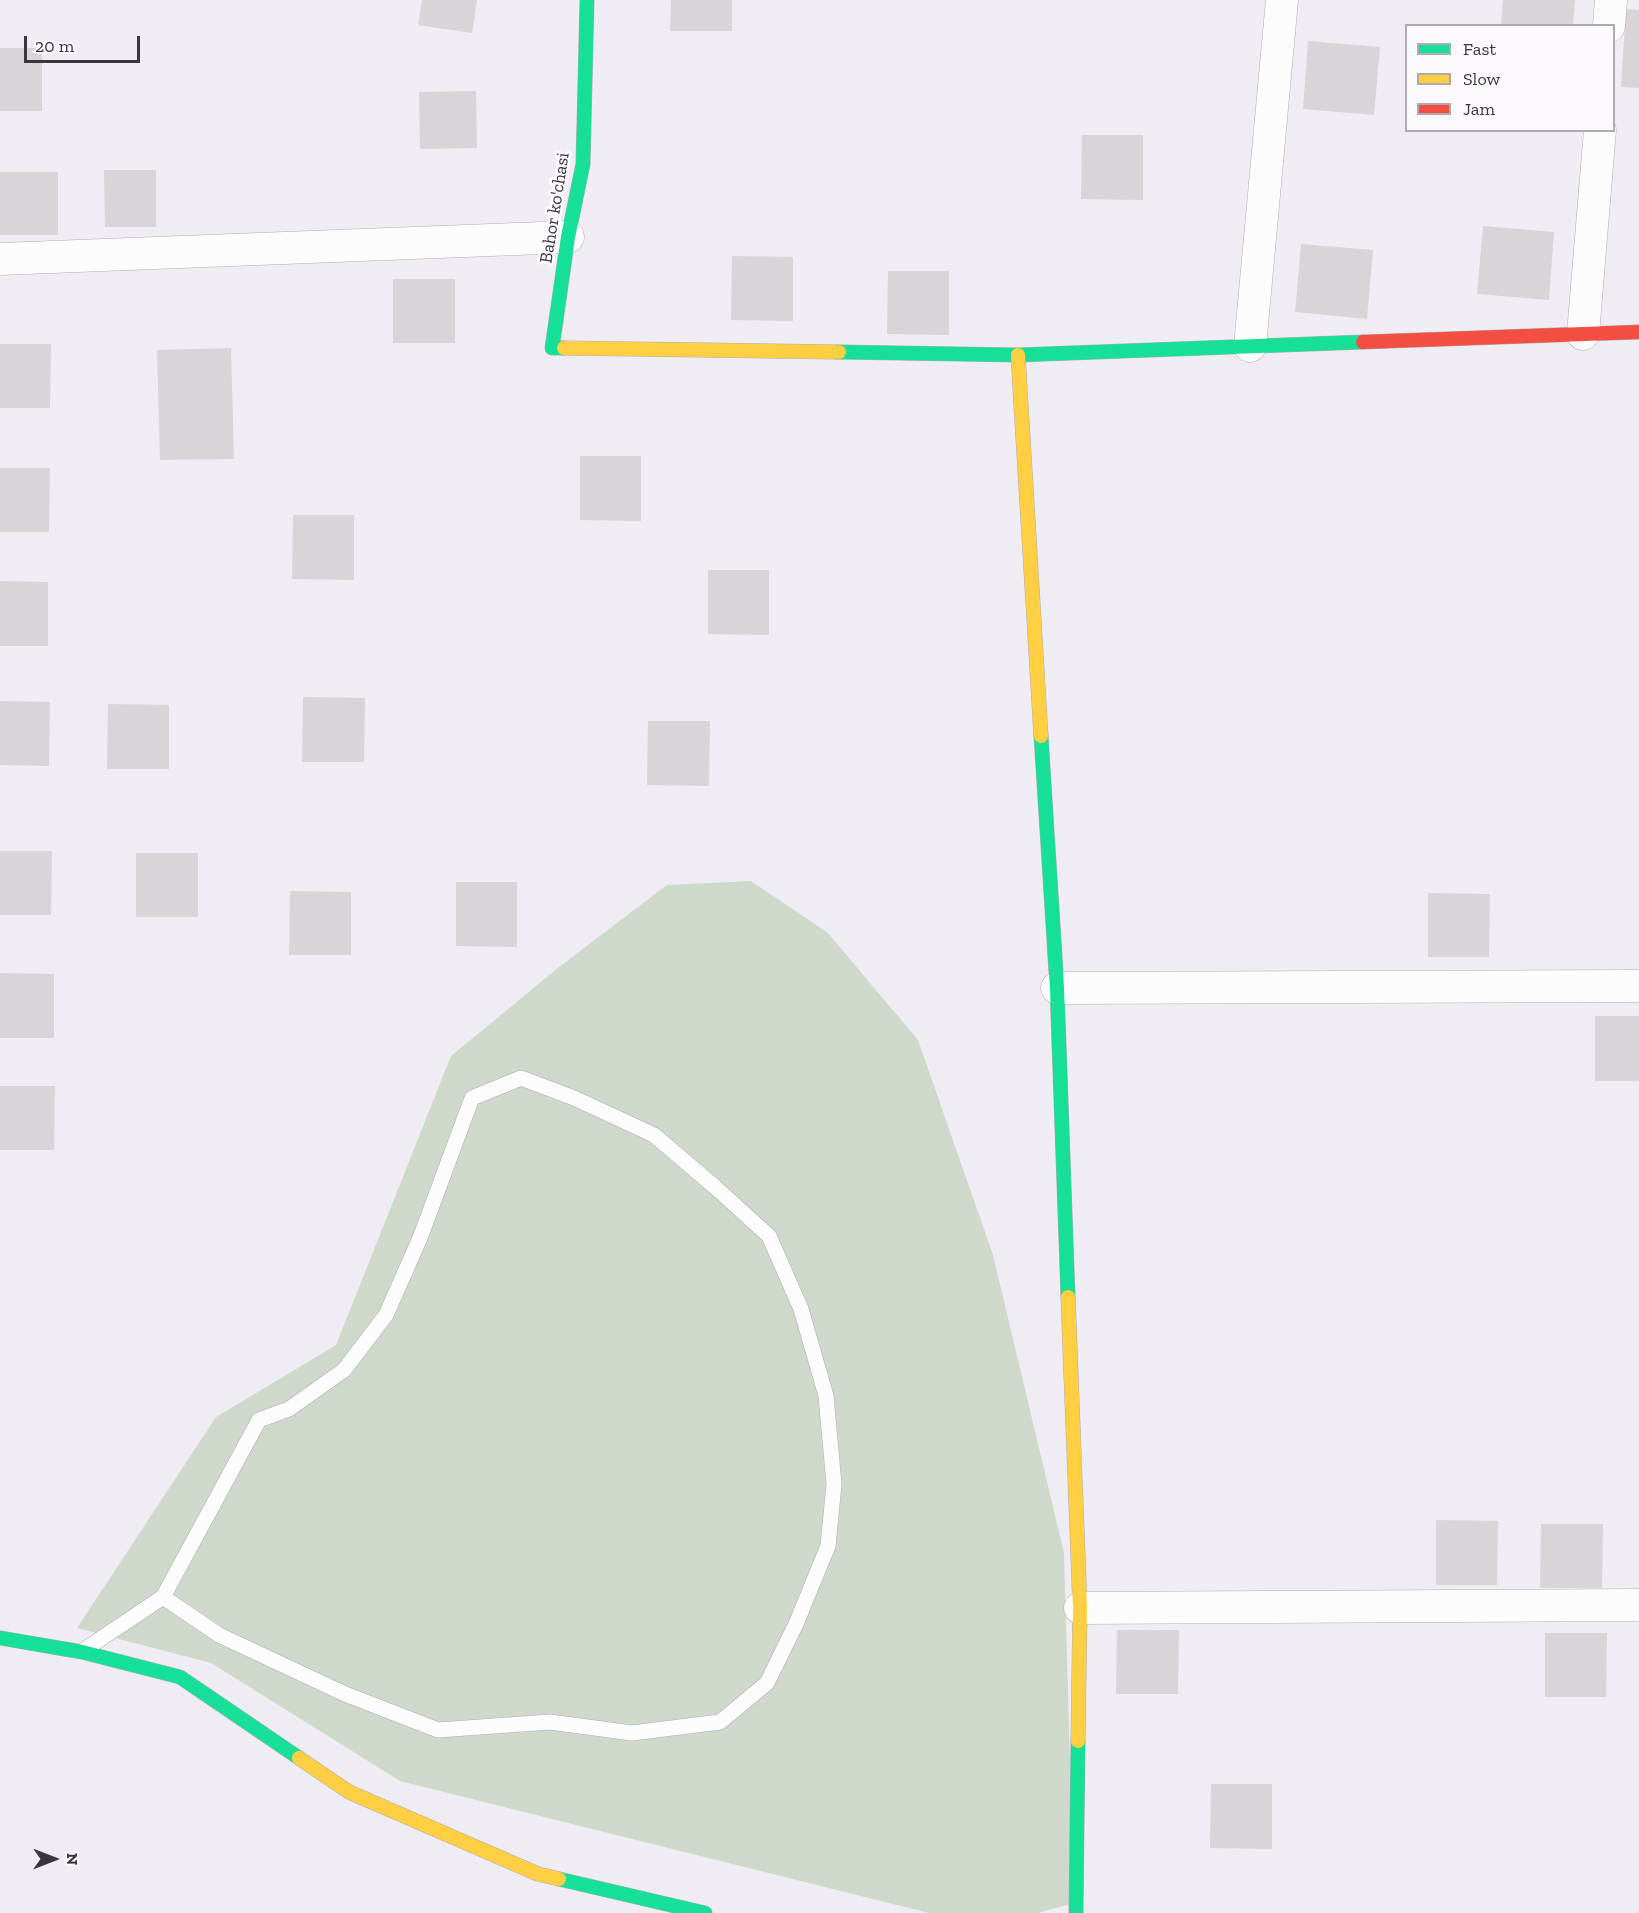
<!DOCTYPE html>
<style>
body{margin:0}
#map{position:relative;width:1639px;height:1913px;overflow:hidden;background:#f0ecf4;font-family:"Zilla Slab",serif}
canvas{display:block}
.legend{position:absolute;left:1405px;top:24px;width:210px;height:108px;box-sizing:border-box;background:#fbf8fe;border:2px solid #aeabb0;margin:0;padding:8px 10px;list-style:none;font-size:18px;color:#3a373c}
.legend li{display:flex;align-items:center;gap:12px;height:30px}
.legend b{width:30px;border:2px solid #aeabb0}
.north{position:absolute;left:24px;top:1829px;width:60px;height:60px;-webkit-text-stroke:4px #fbf8fe;paint-order:stroke;rotate:90deg;font-size:16px;font-weight:700;line-height:24px;text-align:center;color:#3a373c}
.north::after{content:'';display:block;margin:auto;width:21px;height:27px;background:#3a373c;clip-path:polygon(50% 0,100% 100%,50% 72%,0 100%)}
.scale{position:absolute;left:24px;top:36px;width:116px;height:27px;box-sizing:border-box;border:3px solid #3a373c;border-top:0;padding-left:8px;font-size:18px;line-height:21px;white-space:nowrap;color:#3a373c;-webkit-text-stroke:4px #fbf8fe;paint-order:stroke}
</style>
<div id="map">
<canvas width="1639" height="1913"></canvas>
<ul class="legend">
<li><b style="height:8px;background:#16e098"></b>Fast</li>
<li><b style="height:8px;background:#ffcf43"></b>Slow</li>
<li><b style="height:8px;background:#f24e42"></b>Jam</li>
</ul>
<div class="north">N</div>
<div class="scale">20 m</div>
</div>
<script>
const g = document.querySelector('canvas').getContext('2d');
g.lineJoin = 'round';
function paint(path, color) {
  g.fillStyle = color;
  g.fill(path, 'evenodd');
}
function poly(rows) {
  const path = new Path2D();
  for (const r of rows) {
    path.moveTo(r[0], r[1]);
    for (let i = 2; i < r.length; i += 2) path.lineTo(r[i], r[i + 1]);
  }
  return path;
}
function trace(path, color, width, dash) {
  g.strokeStyle = color;
  g.lineWidth = width;
  g.lineCap = dash ? 'butt' : 'round';
  g.setLineDash(dash || []);
  g.stroke(path);
}
function label(font, color, halo, rows, align = 'center') {
  g.font = font + ' "Zilla Slab",serif';
  g.lineWidth = 6;
  g.setLineDash([]);
  g.textBaseline = 'middle';
  g.strokeStyle = halo;
  g.fillStyle = color;
  for (const [text, x, y, turn = 0] of rows) {
    g.save();
    g.translate(x, y);
    g.rotate((+turn || 0) * Math.PI / 180);
    g.textAlign = isNaN(turn) ? turn : align;
    if (halo) g.strokeText(text, 0, 0);
    g.fillText(text, 0, 0);
    g.restore();
  }
}
const green = poly([
 [751,881,828,933,918,1040,993,1255,1064,1553,1074,1903,1038,1913,929,1913,400,1781,211,1663,77,1628,216,1417,336,1345,451,1056,559,967,667,885]
]);
const building = poly([
 [422,0,477,0,472,33,418,25],
 [671,0,732,0,732,31,670,31],
 [1503,0,1575,0,1573,26,1501,26],
 [1626,9,1639,10,1639,88,1621,87],
 [1308,41,1380,47,1374,115,1303,109],
 [0,48,42,48,42,111,0,111],
 [476,91,477,148,420,149,419,92],
 [1082,135,1143,135,1143,200,1081,199],
 [104,170,156,170,156,227,105,227],
 [0,172,58,172,58,235,0,235],
 [1483,226,1554,232,1549,300,1477,294],
 [1301,244,1373,250,1367,319,1295,312],
 [732,256,793,257,793,321,731,320],
 [888,271,949,271,949,335,887,334],
 [393,279,455,279,455,343,393,343],
 [0,344,51,344,50,408,0,408],
 [231,348,234,459,160,460,157,350],
 [580,456,641,456,641,521,580,520],
 [0,468,50,468,49,532,0,532],
 [293,515,354,515,354,580,292,579],
 [708,570,769,570,769,635,708,634],
 [0,581,48,582,48,646,0,646],
 [303,697,365,698,364,762,302,762],
 [0,701,50,702,49,766,0,765],
 [108,704,169,705,169,769,107,769],
 [648,721,710,721,709,786,647,785],
 [0,851,52,851,51,915,0,915],
 [136,853,198,853,198,917,136,917],
 [456,882,517,882,517,947,456,946],
 [290,891,351,892,351,955,289,955],
 [1428,893,1490,894,1489,957,1428,957],
 [0,973,54,974,54,1038,0,1038],
 [1595,1016,1639,1016,1639,1081,1595,1081],
 [0,1086,55,1086,54,1150,0,1150],
 [1436,1520,1498,1521,1497,1585,1436,1585],
 [1541,1524,1603,1524,1602,1588,1540,1588],
 [1117,1630,1179,1630,1178,1694,1116,1694],
 [1545,1633,1607,1633,1606,1697,1545,1697],
 [1211,1784,1272,1784,1272,1849,1210,1848]
]);
const lane = poly([
 [84,1650,163,1597,219,1635,345,1694,438,1730,550,1722,632,1733,720,1722,767,1683,796,1624,828,1546,834,1484,826,1396,801,1309,769,1236,715,1187,654,1135,574,1098,521,1078,472,1098,420,1238,386,1315,344,1370,289,1409,259,1420,163,1597]
]);
const street = poly([
 [1609,26,1611,0],
 [0,259,568,237],
 [1583,334,1600,130],
 [1250,346,1282,0],
 [1057,988,1639,986],
 [1080,1608,1639,1605]
]);
const fast = poly([
 [564,348,552,348,568,237,583,164,587,0],
 [839,352,1018,355,1363,342],
 [1041,736,1057,988,1068,1297],
 [0,1638,82,1652,180,1677,299,1758],
 [559,1879,705,1913],
 [1076,1913,1078,1741]
]);
const slow = poly([
 [564,348,839,352],
 [1018,355,1041,736],
 [1068,1297,1080,1608,1078,1741],
 [299,1758,349,1792,538,1874,559,1879]
]);
const jam = poly([
 [1363,342,1639,332]
]);
const streetNames = [
 ["Bahor ko'chasi",555,208,-81]
];
paint(green, '#ced9cc');
paint(building, '#d9d4d7');
trace(lane, '#afacb2', 16);
trace(street, '#afacb2', 33);
trace(fast, '#afacb2', 15);
trace(slow, '#afacb2', 15);
trace(jam, '#afacb2', 15);
trace(lane, '#fdfcfd', 15);
trace(street, '#fdfcfd', 32);
trace(fast, '#16e098', 14);
trace(slow, '#ffcf43', 14);
trace(jam, '#f24e42', 14);
label('18px', '#3a373c', '#fbf8fe', streetNames);
</script>
